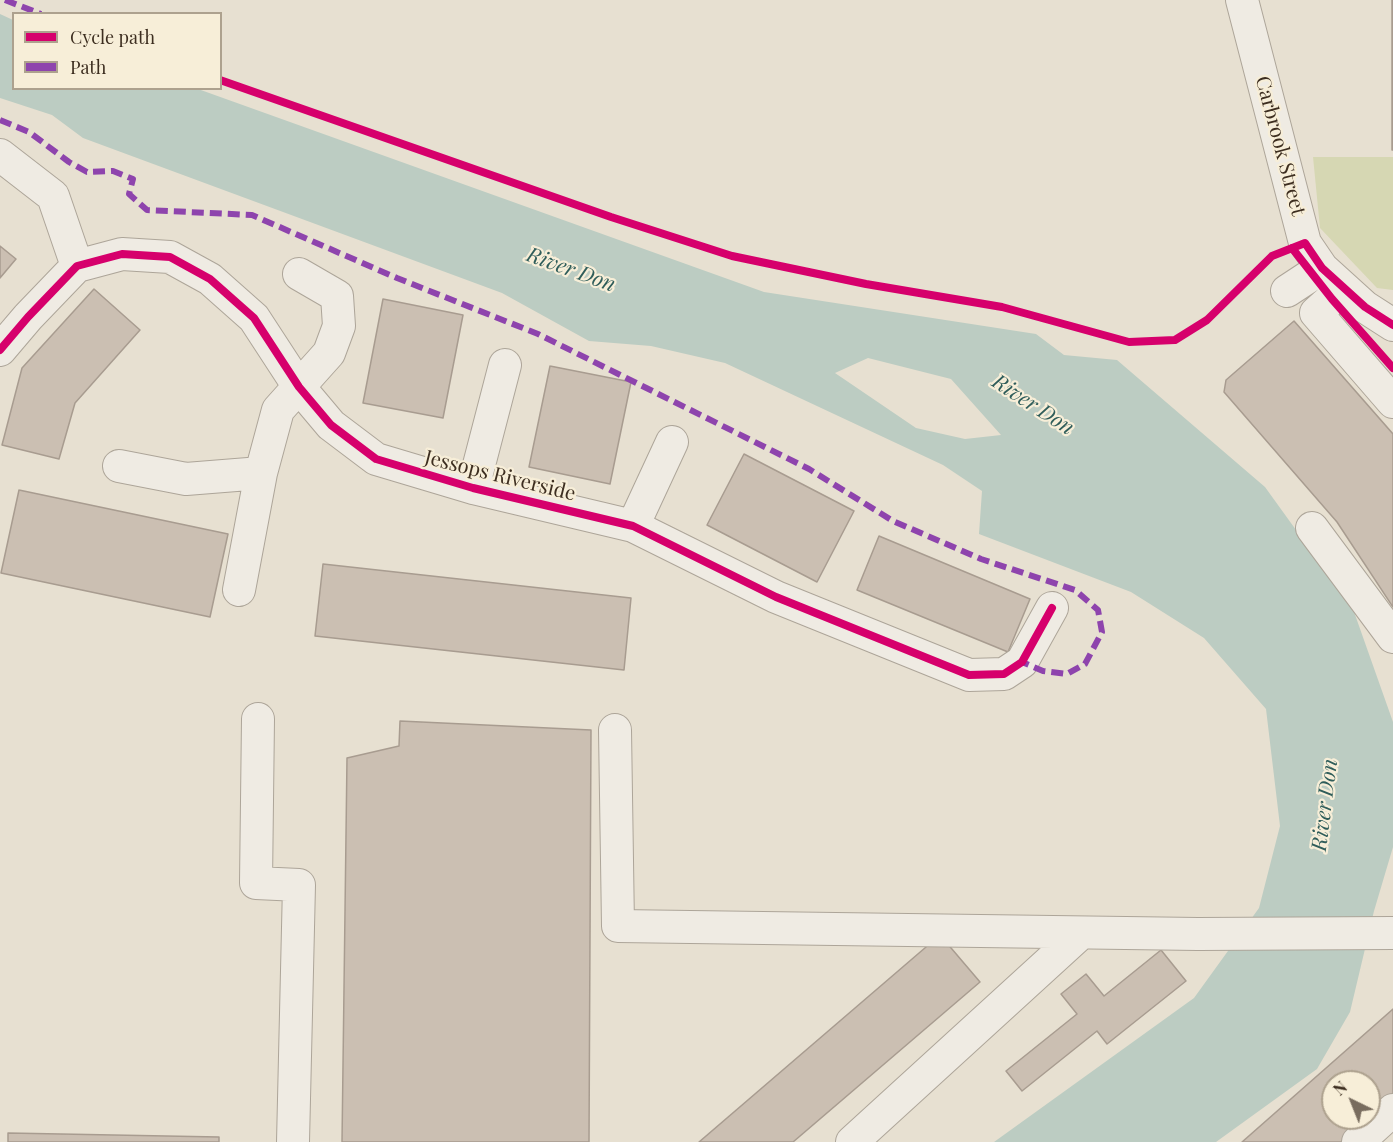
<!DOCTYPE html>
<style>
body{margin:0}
#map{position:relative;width:1393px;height:1142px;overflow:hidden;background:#e7e0d1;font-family:"Playfair Display",serif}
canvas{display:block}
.legend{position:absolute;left:12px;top:12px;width:210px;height:78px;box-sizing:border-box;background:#f7eed8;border:2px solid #ada18e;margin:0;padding:8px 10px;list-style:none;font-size:18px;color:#3d2e20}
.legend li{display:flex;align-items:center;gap:12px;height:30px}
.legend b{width:30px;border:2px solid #ada18e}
.north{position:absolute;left:1321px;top:1070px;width:60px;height:60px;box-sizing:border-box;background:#f7eed8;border:2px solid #ada18e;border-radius:50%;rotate:317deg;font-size:16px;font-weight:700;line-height:24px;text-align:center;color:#3d2e20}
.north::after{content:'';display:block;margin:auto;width:21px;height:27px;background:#786c5e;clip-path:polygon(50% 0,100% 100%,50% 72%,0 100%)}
</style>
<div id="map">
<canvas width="1393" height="1142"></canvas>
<ul class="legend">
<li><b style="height:8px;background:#d6006c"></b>Cycle path</li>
<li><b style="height:8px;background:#8e44ad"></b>Path</li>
</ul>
<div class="north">N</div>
</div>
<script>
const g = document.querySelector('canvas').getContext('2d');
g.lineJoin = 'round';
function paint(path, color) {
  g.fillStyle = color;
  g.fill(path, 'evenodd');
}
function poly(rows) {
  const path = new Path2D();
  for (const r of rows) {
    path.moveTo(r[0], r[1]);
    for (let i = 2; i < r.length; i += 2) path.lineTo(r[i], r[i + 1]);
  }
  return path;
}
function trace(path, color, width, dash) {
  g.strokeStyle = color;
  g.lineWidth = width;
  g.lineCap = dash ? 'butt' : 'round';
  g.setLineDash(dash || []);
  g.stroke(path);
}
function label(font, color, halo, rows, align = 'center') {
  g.font = font + ' "Playfair Display",serif';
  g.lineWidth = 4.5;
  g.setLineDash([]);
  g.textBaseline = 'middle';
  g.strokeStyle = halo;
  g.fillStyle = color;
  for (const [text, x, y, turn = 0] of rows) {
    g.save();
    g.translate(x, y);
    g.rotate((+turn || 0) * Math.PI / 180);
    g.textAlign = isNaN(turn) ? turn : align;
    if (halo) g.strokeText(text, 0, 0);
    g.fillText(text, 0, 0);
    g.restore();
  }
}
const green = poly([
 [1313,157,1393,157,1393,290,1377,288,1320,228]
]);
const water = poly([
 [0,14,13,20,14,88,198,89,764,292,1036,334,1064,355,1117,360,1265,487,1353,609,1393,722,1393,847,1374,911,1350,1012,1317,1069,1216,1142,994,1142,1194,998,1259,908,1280,826,1266,709,1204,638,1131,592,979,534,982,491,943,465,725,363,651,346,589,341,502,293,83,138,52,115,0,98],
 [868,358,951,379,1001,435,965,439,916,428,835,373]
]);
const building = poly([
 [1392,0,1393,0,1393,150,1392,150,1392,0],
 [0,246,16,259,0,278,0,246],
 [94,289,140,330,75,403,59,459,2,445,22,368,94,289],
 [383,299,463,315,443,418,363,403,383,299],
 [1294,321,1393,434,1393,607,1337,522,1224,392,1226,380,1294,321],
 [550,366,631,382,610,484,529,467,550,366],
 [744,454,854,511,817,582,707,525,744,454],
 [19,490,228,534,210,617,1,573,19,490],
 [879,536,1030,599,1008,652,857,590,879,536],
 [323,564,631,598,624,670,315,636,323,564],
 [400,721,591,730,589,1142,342,1142,347,758,399,746,400,721],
 [940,935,980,982,793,1142,699,1142,940,935],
 [1161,950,1186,981,1107,1044,1097,1031,1022,1091,1006,1071,1077,1014,1061,994,1086,974,1104,996,1161,950],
 [1393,1009,1393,1095,1369,1117,1369,1082,1333,1082,1333,1118,1368,1118,1341,1142,1242,1142,1393,1009],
 [8,1133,219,1137,219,1142,8,1142,8,1133]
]);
const minor = poly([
 [1242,0,1305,243,1322,268,1365,307,1393,325],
 [0,155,53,196,77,266],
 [1344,288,1316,313,1393,402],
 [1287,291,1322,268],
 [0,350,28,317,77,266,122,254,170,257,210,279,254,318,299,387,331,425,376,459,473,488,633,526,776,597,969,675,1004,674,1022,662,1052,608],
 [119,466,186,479,261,473],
 [473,488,505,365],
 [633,526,672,442],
 [1312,528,1393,637],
 [239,590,261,473,278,410,329,353,339,326,337,296,299,274],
 [258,719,256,883,299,885,293,1142],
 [615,730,618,926,1198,934,1393,933],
 [852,1142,1081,933],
 [1358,1142,1393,1110]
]);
const quiet = poly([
 [5,0,41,14],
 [0,120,29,132,69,162,87,172,113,171,133,179,129,194,147,210,252,215,397,278,538,334,809,469,893,521,981,559,1075,590,1098,610,1102,632,1085,664,1067,674,1043,671,1022,662]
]);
const cycleway = poly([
 [220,80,611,217,732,256,866,284,1002,307,1129,342,1175,340,1207,320,1272,256,1305,243,1322,268,1365,307,1393,325],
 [1292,248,1332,299,1393,368],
 [0,350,28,317,77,266,122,254,170,257,210,279,254,318,299,387,331,425,376,459,473,488,633,526,776,597,969,675,1004,674,1022,662,1052,608]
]);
const streetNames = [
 ["Carbrook Street",1280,146,75],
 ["Jessops Riverside",500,476,14]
];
const waterNames = [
 ["River Don",571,270,20],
 ["River Don",1033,405,33],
 ["River Don",1325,805,-83]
];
paint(green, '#d6d7b3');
paint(water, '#bcccc2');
paint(building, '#cbbfb2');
trace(building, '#a89c90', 1.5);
trace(minor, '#ada599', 34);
trace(minor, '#efebe3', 32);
trace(quiet, '#8e44ad', 6, [12, 6]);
trace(cycleway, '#d6006c', 8);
label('20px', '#3d2e20', '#f7eed8', streetNames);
label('italic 21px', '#2f5d5a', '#f7eed8', waterNames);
</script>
